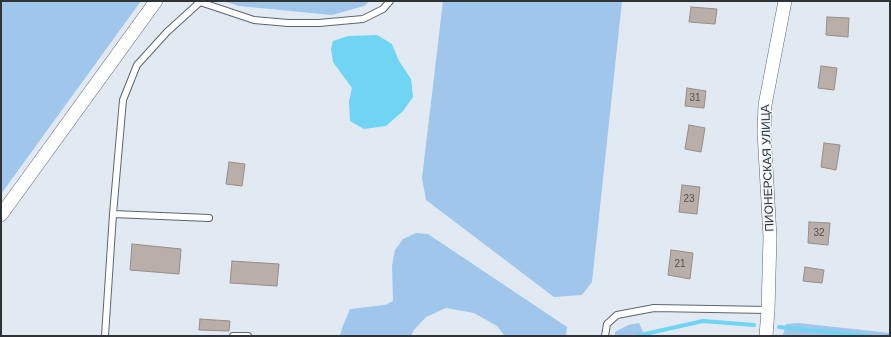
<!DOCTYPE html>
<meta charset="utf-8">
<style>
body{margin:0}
#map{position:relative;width:891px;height:337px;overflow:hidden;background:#e1e9f3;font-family:Arial,sans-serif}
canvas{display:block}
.frame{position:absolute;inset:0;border:2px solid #2f3336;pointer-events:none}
</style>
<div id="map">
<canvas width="891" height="337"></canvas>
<div class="frame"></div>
</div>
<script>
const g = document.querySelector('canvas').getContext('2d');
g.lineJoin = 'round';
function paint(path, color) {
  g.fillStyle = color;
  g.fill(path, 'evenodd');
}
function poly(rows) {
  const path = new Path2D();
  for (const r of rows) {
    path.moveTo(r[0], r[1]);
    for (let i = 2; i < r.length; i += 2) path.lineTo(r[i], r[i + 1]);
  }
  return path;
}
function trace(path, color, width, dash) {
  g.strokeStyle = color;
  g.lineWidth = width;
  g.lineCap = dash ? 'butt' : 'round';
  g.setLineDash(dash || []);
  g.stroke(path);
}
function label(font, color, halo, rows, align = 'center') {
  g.font = font + ' Arial,sans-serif';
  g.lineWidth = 3;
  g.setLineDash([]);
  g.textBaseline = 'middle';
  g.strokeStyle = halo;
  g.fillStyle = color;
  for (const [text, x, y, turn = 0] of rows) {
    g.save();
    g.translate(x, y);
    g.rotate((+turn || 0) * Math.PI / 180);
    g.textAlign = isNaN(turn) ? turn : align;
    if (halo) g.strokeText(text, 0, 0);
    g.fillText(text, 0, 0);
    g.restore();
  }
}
const green = poly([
 [1,1,141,1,1,194],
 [223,1,370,1,364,6,332,15,239,6],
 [443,1,622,1,592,282,582,295,554,297,426,200,422,178],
 [416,233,428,234,567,327,566,336,505,336,497,326,474,313,446,308,426,317,413,331,411,336,340,336,342,328,350,309,385,305,393,301,392,265,395,250,403,239],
 [639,323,645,336,615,336,615,332,628,325],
 [798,323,890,333,890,336,784,336,783,335,786,324]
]);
const water = poly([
 [377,35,392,44,399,61,411,79,413,97,403,111,386,126,364,129,350,121,349,101,352,88,333,62,331,49,333,41,348,36]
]);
const stream = poly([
 [779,327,868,336],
 [636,336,703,321,754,325]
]);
const building = poly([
 [691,7,717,9,715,24,689,22,691,7],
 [827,17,849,18,848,37,826,35,827,17],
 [821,66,837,68,834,90,818,88,821,66],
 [687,88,706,91,704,108,685,106,687,88],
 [689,125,705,128,701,152,685,149,689,125],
 [824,143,840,145,836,170,821,167,824,143],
 [229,162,245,164,242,186,226,184,229,162],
 [682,185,700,187,697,214,679,212,682,185],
 [809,222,830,223,828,245,808,243,809,222],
 [132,244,181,249,179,274,130,270,132,244],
 [671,250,693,253,690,279,668,275,671,250],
 [232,261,279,264,277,286,230,283,232,261],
 [805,267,824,270,822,283,803,281,805,267],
 [200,319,230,321,229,331,199,330,200,319]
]);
const service = poly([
 [197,1,254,20,288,23,319,23,363,19,383,9,390,1],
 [113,214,209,218],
 [105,336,113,214,123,100,137,65,167,32,200,2],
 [233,336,248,336],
 [605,336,607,324,617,315,654,308,768,310]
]);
const minor = poly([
 [1,215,156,1],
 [766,336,768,310,770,237,764,132,765,105,785,1]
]);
const numberNames = [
 ["31",695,98],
 ["23",689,199],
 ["32",819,233],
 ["21",680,264]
];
const streetNames = [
 ["ПИОНЕРСКАЯ УЛИЦА",768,168,-92]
];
paint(green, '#a1c6ec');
paint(water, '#70d4f3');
trace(stream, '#70d4f3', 4);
paint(building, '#baaea9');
trace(building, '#988d88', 1);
trace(service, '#5e656d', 8);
trace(minor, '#5e656d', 14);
trace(service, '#fff', 6);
trace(minor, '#fff', 13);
label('10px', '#525253', null, numberNames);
label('12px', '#2f3336', '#eff6fe', streetNames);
</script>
